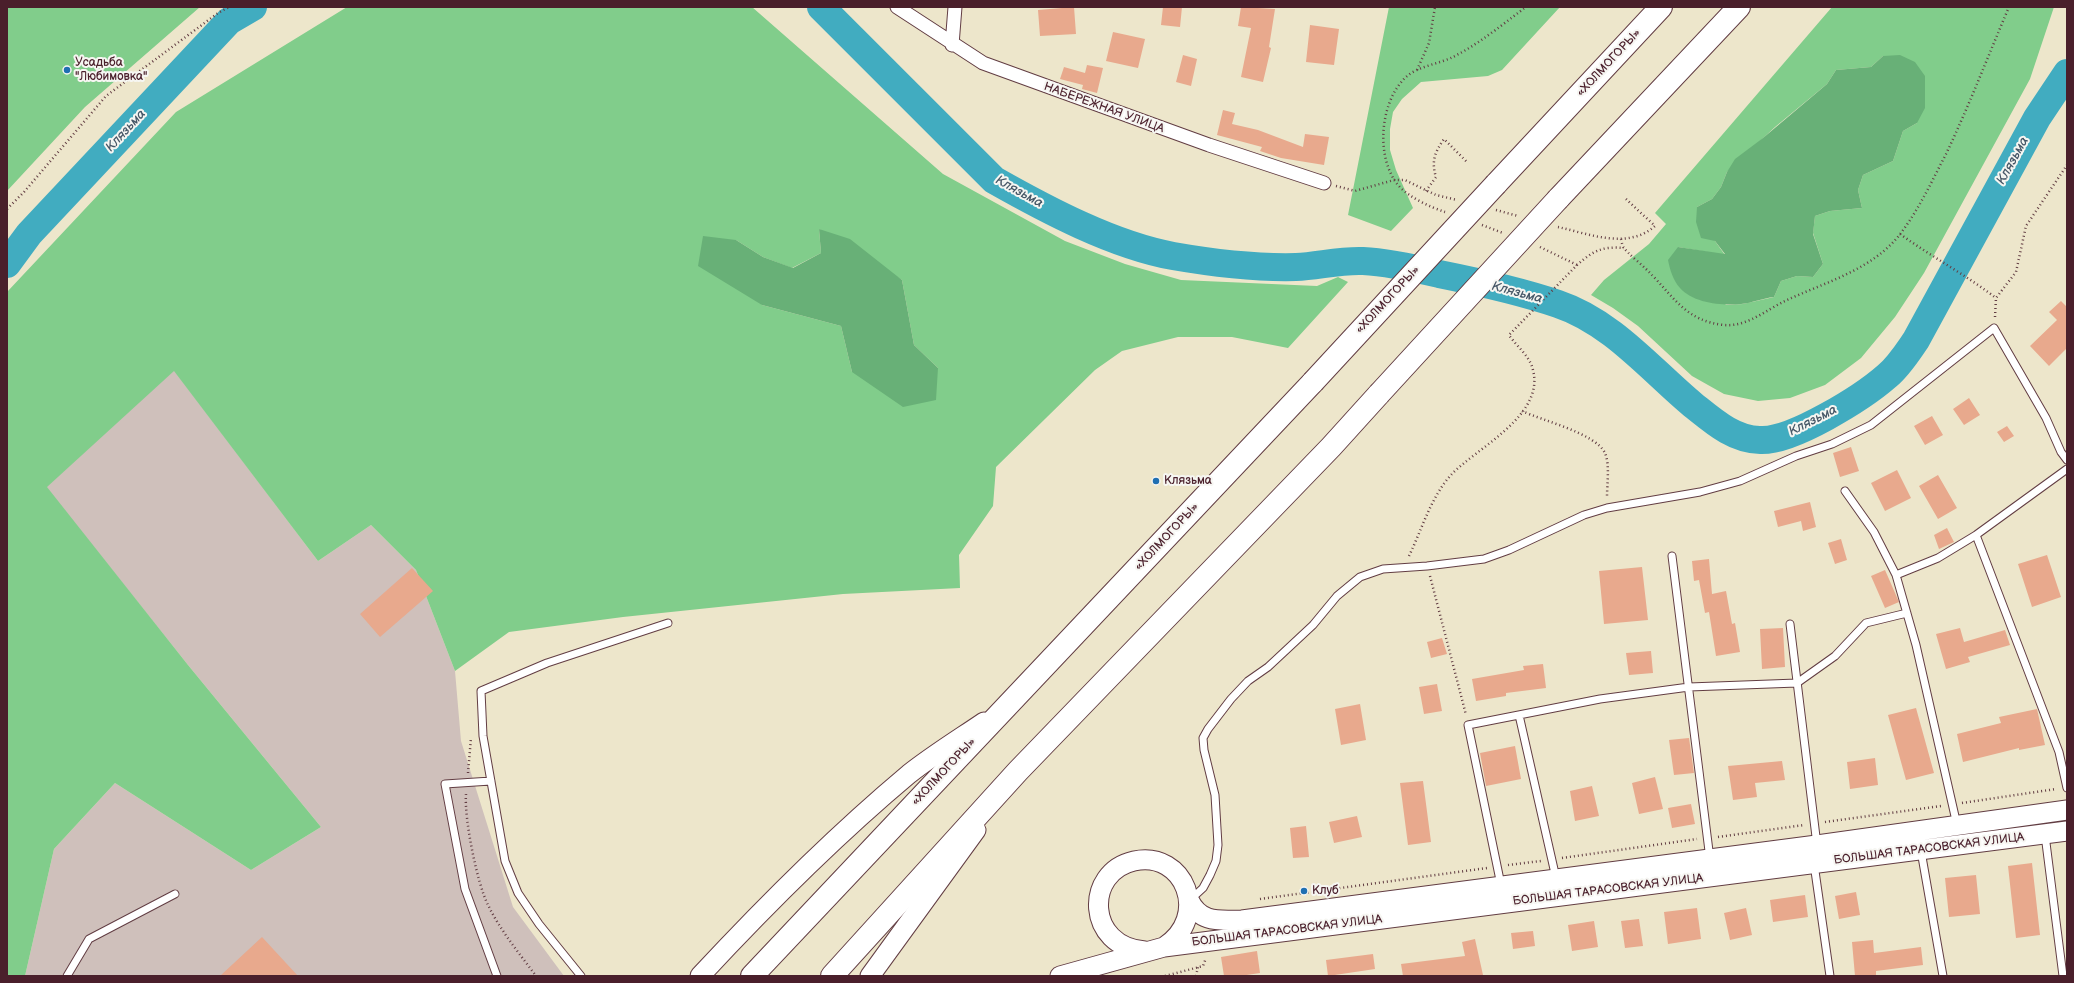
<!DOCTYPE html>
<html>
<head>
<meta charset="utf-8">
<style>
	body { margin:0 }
	#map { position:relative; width:2074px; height:983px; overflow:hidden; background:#ede6cb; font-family:"Balsamiq Sans",sans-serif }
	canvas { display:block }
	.frame { position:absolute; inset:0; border:8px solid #4a1f2b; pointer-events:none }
</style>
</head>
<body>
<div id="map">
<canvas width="2074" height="983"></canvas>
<div class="frame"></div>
</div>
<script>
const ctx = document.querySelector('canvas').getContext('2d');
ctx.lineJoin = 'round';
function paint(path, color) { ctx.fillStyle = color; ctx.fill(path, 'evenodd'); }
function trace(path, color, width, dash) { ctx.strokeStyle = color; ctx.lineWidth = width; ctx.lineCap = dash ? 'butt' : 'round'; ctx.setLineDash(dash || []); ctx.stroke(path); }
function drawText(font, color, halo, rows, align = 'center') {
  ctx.font = font + ' "Balsamiq Sans",sans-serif'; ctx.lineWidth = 4; ctx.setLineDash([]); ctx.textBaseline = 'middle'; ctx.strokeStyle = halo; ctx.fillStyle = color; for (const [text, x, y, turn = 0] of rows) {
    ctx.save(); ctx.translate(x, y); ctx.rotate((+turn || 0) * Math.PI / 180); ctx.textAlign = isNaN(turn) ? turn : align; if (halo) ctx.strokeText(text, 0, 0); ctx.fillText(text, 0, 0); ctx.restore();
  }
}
paint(new Path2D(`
	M 174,370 L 318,561 L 371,525 L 416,570 L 455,671 L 461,741 L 513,907 L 564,976 L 25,976 L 54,849 L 115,783 L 251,870 L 321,827 L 188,665 L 46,487 Z`), '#cfc0bb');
paint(new Path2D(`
	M 7,7 L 200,7 L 85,107 L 7,191 Z
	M 347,7 L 752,7 L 943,174 L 1065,241 L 1125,264 L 1181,280 L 1317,286 L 1338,277 L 1348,282 L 1288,348 L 1232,337 L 1178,337 L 1122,351 L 1095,370 L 996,467 L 993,506 L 959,555 L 960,588 L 843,594 L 623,617 L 509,632 L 455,671 L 416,570 L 371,525 L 318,561 L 174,371 L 47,487 L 188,665 L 321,827 L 251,870 L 115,783 L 54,849 L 25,976 L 7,976 L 7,292 L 176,112 ZM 819,229 L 902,280 L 914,345 L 938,368 L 852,372 L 841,326 L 762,305 L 736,240 L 763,257 L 792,268 L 821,253 Z
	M 1389,7 L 1560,7 L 1502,70 L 1488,76 L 1421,82 L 1402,99 L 1393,112 L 1390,129 L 1390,150 L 1396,170 L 1413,208 L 1391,231 L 1348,215 Z
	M 1832,7 L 2054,7 L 2030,79 L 1924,273 L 1895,317 L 1861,358 L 1825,385 L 1790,398 L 1758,401 L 1724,394 L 1692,376 L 1638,326 L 1613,308 L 1591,295 L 1604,280 L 1649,244 L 1666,224 L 1655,213 ZM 1883,56 L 1917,123 L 1903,131 L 1893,161 L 1863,175 L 1858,190 L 1862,208 L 1830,211 L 1815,216 L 1813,233 L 1823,264 L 1813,277 L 1797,276 L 1781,281 L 1774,297 L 1743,304 L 1726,305 L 1678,247 L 1725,255 L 1715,241 L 1697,207 L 1712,199 L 1721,187 L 1727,172 L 1775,127 L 1827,84 L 1836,70 L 1871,67 Z`), '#81cd8b');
paint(new Path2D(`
	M 1900,55 L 1915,62 L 1925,76 L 1925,108 L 1917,123 L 1903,131 L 1893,161 L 1863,175 L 1858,190 L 1862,208 L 1830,211 L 1815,216 L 1813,234 L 1823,264 L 1813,277 L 1797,276 L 1781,281 L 1774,297 C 1763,298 1752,303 1741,304 C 1722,306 1693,303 1680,288 C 1673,280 1670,270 1668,260 L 1678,247 L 1725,254 L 1715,241 L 1701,238 L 1696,222 L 1697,207 L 1712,199 L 1721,187 L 1727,172 L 1735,159 L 1763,138 L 1827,84 L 1836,70 L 1871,67 L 1883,56 Z
	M 819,229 L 850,239 L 902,280 L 914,345 L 938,368 L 936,400 L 903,407 L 852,372 L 841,326 L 762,305 L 698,266 L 703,236 L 736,240 L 763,257 L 793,268 L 821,253 Z`), '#68b077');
trace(new Path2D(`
	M 821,7 L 994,180 C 1047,210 1113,245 1173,256 C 1213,263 1256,268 1296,267 C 1318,266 1340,260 1363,261 C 1388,262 1414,268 1439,274 C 1479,282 1520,291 1558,304 C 1612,322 1651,370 1693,405 C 1713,421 1734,440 1760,440 C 1792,442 1863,397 1887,376 C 1899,366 1907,353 1916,340 L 2037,118 L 2067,73
	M 7,264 L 29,234 L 229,21 L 253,7`), '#41acc0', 28);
paint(new Path2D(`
	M 1074,7 L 1076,34 L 1040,36 L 1038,10 Z
	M 1163,7 L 1182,7 L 1180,27 L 1161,25 Z
	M 1241,7 L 1275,9 L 1269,47 L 1271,48 L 1263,82 L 1241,77 L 1251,28 L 1238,26 Z
	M 1310,25 L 1339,29 L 1334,65 L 1306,62 Z
	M 1113,32 L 1145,39 L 1138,68 L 1106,61 Z
	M 1183,55 L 1197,59 L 1191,86 L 1176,82 Z
	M 1087,65 L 1103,68 L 1097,93 L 1082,89 L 1083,85 L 1060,79 L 1064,67 L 1085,73 Z
	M 1223,110 L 1235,113 L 1232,124 L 1258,130 L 1303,147 L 1305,134 L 1329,137 L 1324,165 L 1281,158 L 1260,151 L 1262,147 L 1217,135 Z
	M 2061,301 L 2067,307 L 2067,348 L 2049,366 L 2030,346 L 2057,320 L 2049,312 Z
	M 1969,398 L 1980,415 L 1964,425 L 1953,409 Z
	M 1932,416 L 1943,435 L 1925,445 L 1914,426 Z
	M 2007,426 L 2014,436 L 2004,442 L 1997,432 Z
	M 1851,447 L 1859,471 L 1840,477 L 1833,453 Z
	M 1897,470 L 1911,498 L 1885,511 L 1871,483 Z
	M 1938,475 L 1957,508 L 1938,519 L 1919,486 Z
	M 1810,502 L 1816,527 L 1803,531 L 1801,521 L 1778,527 L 1774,511 Z
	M 1947,528 L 1954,542 L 1939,549 L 1934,535 Z
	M 1841,539 L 1847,560 L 1835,564 L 1828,543 Z
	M 2047,555 L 2061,597 L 2032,607 L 2018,564 Z
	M 1709,559 L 1712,594 L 1726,591 L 1732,624 L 1735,623 L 1740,652 L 1716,656 L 1709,612 L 1705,613 L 1699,580 L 1694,581 L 1692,561 Z
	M 1642,567 L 1648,620 L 1604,624 L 1599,571 Z
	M 412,568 L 433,591 L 380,637 L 360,614 Z
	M 1885,570 L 1899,602 L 1885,608 L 1871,576 Z
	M 1783,628 L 1785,667 L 1762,669 L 1760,629 Z
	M 1960,628 L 1964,642 L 2005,630 L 2010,645 L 1968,657 L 1970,662 L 1946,669 L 1936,634 Z
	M 1442,638 L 1447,654 L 1431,658 L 1427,642 Z
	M 1651,651 L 1653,673 L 1629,675 L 1626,653 Z
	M 1543,664 L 1546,688 L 1506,693 L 1506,696 L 1476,701 L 1472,679 L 1524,670 L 1523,666 Z
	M 1437,684 L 1442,711 L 1424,714 L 1419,687 Z
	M 1360,704 L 1366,740 L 1341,745 L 1335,709 Z
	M 1916,708 L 1934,773 L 1906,780 L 1888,715 Z
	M 2037,709 L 2045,745 L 2019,750 L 2019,748 L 1963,762 L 1957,734 L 2001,723 L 1999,717 Z
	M 1689,738 L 1694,773 L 1674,775 L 1669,740 Z
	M 1515,746 L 1521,779 L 1486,786 L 1480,753 Z
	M 1875,758 L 1878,785 L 1850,789 L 1847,762 Z
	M 1782,761 L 1785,780 L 1755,783 L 1757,797 L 1733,800 L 1728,766 Z
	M 1655,777 L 1663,809 L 1639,814 L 1632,783 Z
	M 1423,781 L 1431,842 L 1408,845 L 1400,783 Z
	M 1592,786 L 1599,816 L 1575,821 L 1570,791 Z
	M 1691,804 L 1695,824 L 1672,828 L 1668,808 Z
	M 1357,816 L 1362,837 L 1334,843 L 1329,822 Z
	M 1306,826 L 1309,857 L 1293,858 L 1290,828 Z
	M 2032,863 L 2040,935 L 2016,938 L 2008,866 Z
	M 1976,875 L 1980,914 L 1949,917 L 1945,878 Z
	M 1856,892 L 1860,915 L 1839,919 L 1835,896 Z
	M 1805,895 L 1808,917 L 1773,922 L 1770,900 Z
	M 1697,908 L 1701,939 L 1668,944 L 1664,912 Z
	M 1746,908 L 1752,935 L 1730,940 L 1724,913 Z
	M 1639,919 L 1643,946 L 1625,948 L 1621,921 Z
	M 1594,921 L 1598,947 L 1572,951 L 1568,925 Z
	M 1533,931 L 1535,946 L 1513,949 L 1511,933 Z
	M 262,937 L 298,976 L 220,976 Z
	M 1475,939 L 1483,975 L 1403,976 L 1401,964 L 1465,956 L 1462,942 Z
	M 1873,940 L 1874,953 L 1921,947 L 1923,965 L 1876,971 L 1876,976 L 1855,976 L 1852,942 Z
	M 1257,951 L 1260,973 L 1240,976 L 1224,976 L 1221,957 Z
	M 1373,954 L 1375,969 L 1328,976 L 1326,960 Z`), '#e8a98d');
const lane = new Path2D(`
	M 1845,491 L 1874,532 L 1896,575
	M 1976,535 L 2059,752 L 2067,788
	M 1672,556 L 1710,859
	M 1790,624 L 1817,845
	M 1519,715 L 1556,878
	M 491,781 L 445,784 L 465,889 L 497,976
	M 1957,825 L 1916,645 L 1896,575 L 1938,558 L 1976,535 L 2067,469
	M 2045,835 L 2063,976
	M 1921,851 L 1943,976
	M 1814,864 L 1830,976
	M 1501,885 L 1468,725 L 1600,699 L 1689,687 L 1797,683 L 1835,656 L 1866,623 L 1907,613
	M 1190,900 L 1203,888 L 1210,875 L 1216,861 L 1218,845 L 1215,795 L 1204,750 L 1203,738 L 1208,729 L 1231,699 L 1248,681 L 1268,667 L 1313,625 L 1337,596 L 1360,577 L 1383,569 L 1427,566 L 1484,559 L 1509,550 L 1584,515 L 1607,508 L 1700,492 L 1740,481 L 1796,456 L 1832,444 L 1871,425 L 1994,328 L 2046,418 L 2061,452 L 2067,460
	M 67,976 L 89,939 L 175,894
	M 581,976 L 539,924 L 518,893 L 505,861 L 483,736 L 481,691 L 547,663 L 668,623`);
const street = new Path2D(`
	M 897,7 L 983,63 L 1209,145 L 1324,183
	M 952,45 L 955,7`);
const secondary = new Path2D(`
	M 1189,900 C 1201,924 1219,920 1242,920 L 1817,845 L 2067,810
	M 1145,951 C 1086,947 1084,872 1134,861 C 1185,850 1211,917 1164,947
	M 700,976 C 766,905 835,836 909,774 C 933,755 959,739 984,722
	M 870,976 L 976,830
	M 1060,976 L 1164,947 L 2067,831`);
const highway = new Path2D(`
	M 1496,184 L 1661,7
	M 1558,199 L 1739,7
	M 752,976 L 1313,382
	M 832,976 L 1018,771 L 1331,447 L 1379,394`);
trace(lane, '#623d43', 9);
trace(street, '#623d43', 15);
trace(secondary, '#623d43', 21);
trace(highway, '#623d43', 24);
trace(new Path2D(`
	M 1417,70 L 1429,43 L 1435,7
	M 1336,186 L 1355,191 L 1394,180 L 1405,180 L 1436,195 L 1457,200
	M 1426,191 L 1436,177 C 1431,161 1435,152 1444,139 L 1468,163
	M 7,209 L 24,192 L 106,96 L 218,13 L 229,7
	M 1496,210 L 1518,216
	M 1445,212 C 1430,207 1408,197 1398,185 C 1375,157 1380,101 1406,77 C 1418,66 1439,64 1453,57 C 1479,44 1503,24 1526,7
	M 1482,225 L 1503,233
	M 1558,227 C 1589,234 1628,250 1655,226 L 1626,199
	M 1900,234 C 1932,257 1966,275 1996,298
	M 1621,239 C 1622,242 1622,246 1624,248 C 1626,252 1647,269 1652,275 C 1675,299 1687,321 1724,325 C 1747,327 1766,310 1785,301 C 1825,282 1873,270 1901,233 C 1919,209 1932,181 1946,154 C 1969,106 1988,56 2009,7
	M 1540,247 L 1577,265
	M 1995,317 L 1996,298 L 2016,272 L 2026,226 L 2067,165
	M 1522,411 C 1543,421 1595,433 1605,453 C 1610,465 1607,484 1607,497
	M 1409,556 C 1422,529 1431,497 1451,475 C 1476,448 1545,416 1533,370 C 1530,356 1517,347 1509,335 L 1577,265 C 1593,251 1602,246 1624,248
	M 1430,576 L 1466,715
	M 468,773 L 471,738
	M 466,794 C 464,818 477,883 488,905 C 500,930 519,953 536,976
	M 1962,803 L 2056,789
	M 1825,822 L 1941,806
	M 1718,837 L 1804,825
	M 1562,858 L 1697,839
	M 1508,865 L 1541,861
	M 1260,899 L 1487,868
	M 1165,976 L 1203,966 L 1206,958
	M 1196,976 L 1198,967`), '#623d43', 2.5, [1, 3]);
trace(lane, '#fff', 7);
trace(street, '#fff', 13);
trace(secondary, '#fff', 19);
trace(highway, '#fff', 22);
const highwayBridge = new Path2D(`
	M 1313,382 L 1496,184
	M 1379,394 L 1558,199`);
trace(highwayBridge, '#623d43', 24, []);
trace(highwayBridge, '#fff', 22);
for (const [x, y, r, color] of [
	[67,70,4,"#1f6fb2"],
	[1156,481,4,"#1f6fb2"],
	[1304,891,4,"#1f6fb2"]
]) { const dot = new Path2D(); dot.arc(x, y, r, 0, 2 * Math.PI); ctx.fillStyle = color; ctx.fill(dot); trace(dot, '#f6f6f2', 1.5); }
drawText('12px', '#4a1f2b', '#f6f6f2', [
	["Усадьба",75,63],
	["\"Любимовка\"",75,77],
	["Клязьма",1164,481],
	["Клуб",1312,891]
], 'left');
drawText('12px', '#4a1f2b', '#f6f6f2', [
	["«ХОЛМОГОРЫ»",1609,63,-47],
	["НАБЕРЕЖНАЯ УЛИЦА",1104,108,20],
	["«ХОЛМОГОРЫ»",1388,300,-47],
	["«ХОЛМОГОРЫ»",1167,537,-47],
	["«ХОЛМОГОРЫ»",944,772,-47],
	["БОЛЬШАЯ ТАРАСОВСКАЯ УЛИЦА",1929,849,-7],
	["БОЛЬШАЯ ТАРАСОВСКАЯ УЛИЦА",1608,890,-7],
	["БОЛЬШАЯ ТАРАСОВСКАЯ УЛИЦА",1287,931,-7]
]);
drawText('italic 13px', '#465767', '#f6f6f2', [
	["Клязьма",126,131,-47],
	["Клязьма",2013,161,-61],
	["Клязьма",1019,192,29],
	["Клязьма",1517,293,15],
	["Клязьма",1813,421,-27]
]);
</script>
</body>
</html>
